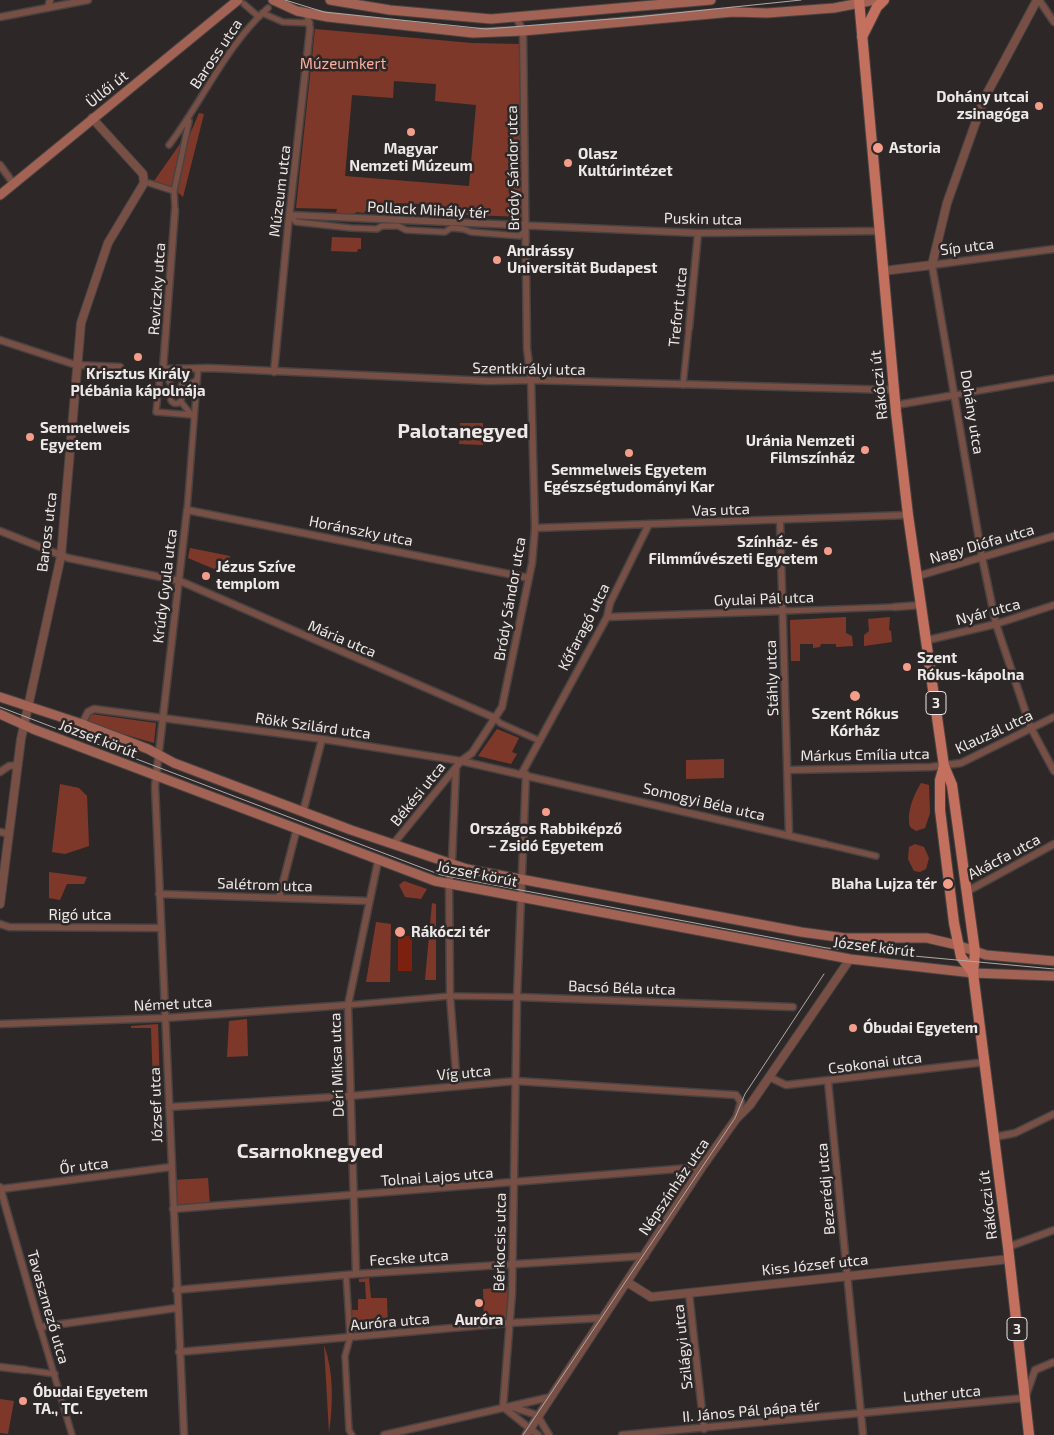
<!DOCTYPE html>
<html>
<head>
<meta charset="utf-8">
<style>
	body { margin:0 }
	canvas { display:block; background:#2d2827 }
</style>
</head>
<body>
<canvas width="1054" height="1435"></canvas>
<script>
const ctx = document.querySelector('canvas').getContext('2d');
ctx.lineJoin = 'round';
function paint(path, color) { ctx.fillStyle = color; ctx.fill(path, 'evenodd'); }
function trace(path, color, width, dash) { ctx.strokeStyle = color; ctx.lineWidth = width; ctx.lineCap = dash ? 'butt' : 'round'; ctx.setLineDash(dash || []); ctx.stroke(path); }
function drawText(font, color, halo, rows, align = 'center') {
  ctx.font = font + ' "Exo 2",sans-serif'; ctx.lineWidth = 5; ctx.setLineDash([]); ctx.textBaseline = 'middle'; ctx.strokeStyle = halo; ctx.fillStyle = color; for (const [text, x, y, turn = 0] of rows) {
    ctx.save(); ctx.translate(x, y); ctx.rotate((+turn || 0) * Math.PI / 180); ctx.textAlign = isNaN(turn) ? turn : align; if (halo) ctx.strokeText(text, 0, 0); ctx.fillText(text, 0, 0); ctx.restore();
  }
}
paint(new Path2D(`
	M 315,29 L 472,43 L 519,44 L 522,217 L 422,213 L 422,204 L 396,203 L 395,212 L 365,211 L 364,213 L 357,212 L 346,217 L 336,213 L 337,209 L 296,208 ZM 394,81 L 436,84 L 435,101 L 476,105 L 469,186 L 345,176 L 352,95 L 393,98 Z
	M 199,113 L 204,114 L 183,197 L 173,188 L 154,181 L 182,141 L 187,141 Z
	M 332,237 L 361,238 L 361,249 L 358,249 L 357,252 L 331,251 Z
	M 460,423 L 483,423 L 483,445 L 459,444 Z
	M 190,548 L 230,556 L 226,574 L 188,558 Z
	M 846,617 L 846,633 L 852,636 L 853,646 L 836,647 L 836,644 L 821,644 L 820,647 L 813,648 L 813,644 L 800,644 L 800,661 L 791,661 L 790,620 Z
	M 890,617 L 889,630 L 891,631 L 892,642 L 864,646 L 864,635 L 869,631 L 868,619 Z
	M 91,714 L 156,723 L 154,743 L 85,723 L 88,716 Z
	M 497,729 L 519,738 L 512,752 L 517,754 L 511,764 L 478,756 Z
	M 724,759 L 724,778 L 686,779 L 686,760 Z
	M 921,783 L 929,785 L 930,813 L 925,828 L 916,831 L 910,827 C 906,812 914,795 921,783 Z
	M 60,784 L 79,788 L 87,796 L 89,846 L 65,854 L 52,852 Z
	M 915,844 L 924,847 L 929,858 L 926,869 L 920,872 L 914,871 L 908,859 L 909,847 Z
	M 49,872 L 87,877 L 84,884 L 67,884 L 60,900 L 49,898 Z
	M 404,881 L 427,889 L 421,899 L 405,897 L 399,885 Z
	M 432,903 L 436,904 L 436,980 L 425,980 Z
	M 376,922 L 391,924 L 390,982 L 366,982 Z
	M 247,1019 L 248,1056 L 227,1057 L 229,1021 Z
	M 158,1024 L 160,1086 L 153,1086 L 151,1028 L 131,1028 L 131,1026 Z
	M 208,1178 L 210,1206 L 173,1209 L 172,1180 Z
	M 369,1278 L 371,1298 L 387,1298 L 388,1329 L 351,1332 L 350,1310 L 358,1310 L 358,1299 L 366,1299 L 365,1282 L 359,1282 L 359,1279 Z
	M 508,1287 L 507,1320 L 484,1321 L 483,1289 Z
	M 324,1345 C 334,1373 333,1403 329,1433 Z
	M 0,1399 L 14,1401 L 8,1434 L 0,1433 Z`), '#7e382a');
paint(new Path2D(`
	M 398,936 L 412,936 L 412,971 L 398,971 Z`), '#7c200f');
const pedestrian = new Path2D(`
	M 244,4 L 259,17
	M 262,13 L 283,22 L 310,23
	M 169,145 C 202,102 227,44 268,8
	M 149,183 L 174,191
	M 175,210 L 174,191 L 189,121
	M 289,215 L 296,222 L 351,228 L 377,229 L 382,226 L 398,226 L 406,230 L 445,232 L 451,228 L 463,229 L 471,232 L 520,236 L 525,229
	M 164,371 L 175,393
	M 165,372 L 160,376 L 156,412 L 192,415
	M 683,385 L 689,328
	M170.5 398a5.5 5.5 0 1 1 11 0a5.5 5.5 0 1 1-11 0Z
	M 178,393 L 182,384 L 192,383 L 197,380
	M 955,395 L 1054,378
	M 181,402 L 194,418
	M 187,510 L 198,370
	M 783,611 L 894,607
	M 495,718 L 500,723 L 538,740
	M 825,844 L 876,856
	M 348,1005 L 450,996 L 517,997
	M 346,1275 L 350,1338 L 345,1356 L 349,1430 L 352,1435
	M 40,1327 L 72,1435
	M 26,1370 L 55,1374`);
const minor = new Path2D(`
	M 1039,0 L 1054,22
	M 48,8 L 50,0
	M 0,17 L 88,0
	M 0,165 L 13,183
	M 175,210 L 163,369 L 209,368 L 489,381 L 531,380 L 894,390
	M 289,215 L 698,233 L 879,231
	M 1054,249 L 932,265 L 982,557 L 996,624 L 1031,728 L 1054,771
	M 689,328 L 698,233
	M 0,340 L 76,365 L 120,367
	M 274,372 L 288,227 L 310,29 L 307,14
	M 896,405 L 955,395
	M 780,521 L 789,835
	M 535,528 L 908,515
	M 0,531 L 68,558 L 180,581 L 495,718
	M 918,576 L 1054,536
	M 894,607 L 922,605
	M 607,617 L 783,611
	M 928,640 L 996,624 L 1054,605
	M 82,724 L 88,712 L 94,709 L 322,739 L 461,761 L 825,844
	M 456,768 L 452,860 L 449,884 L 450,996 L 457,1086
	M 787,770 L 931,767 L 961,763 L 1054,717
	M 0,772 L 9,766 L 18,765
	M 522,773 L 607,617 L 610,603 L 649,524
	M 303,812 L 322,739
	M 0,832 L 9,834
	M 394,843 L 461,761 L 472,753 L 502,707 L 532,563 L 535,528 L 531,380 L 527,349 L 523,31 L 516,17
	M 966,892 L 1054,844
	M 159,894 L 369,901
	M 279,898 L 297,828
	M 0,924 L 9,927 L 161,928
	M 517,997 L 793,1007
	M 0,1024 L 165,1018 L 348,1005
	M 769,1077 L 786,1085 L 986,1062
	M 828,1081 L 863,1435
	M 169,1107 L 350,1096 L 516,1081 L 736,1095 L 741,1102 L 736,1119
	M 995,1137 L 1015,1133 L 1054,1114
	M 0,1187 L 40,1327 L 177,1308
	M 1,1189 L 171,1167
	M 173,1209 L 702,1167
	M 1008,1247 L 1054,1230
	M 356,1274 L 348,1005 L 378,861
	M 176,1290 L 356,1274 L 645,1256
	M 689,1293 L 704,1429
	M 179,1352 L 509,1323 L 603,1318
	M 0,1367 L 26,1370
	M 503,1407 L 512,1293 L 517,997 L 526,774
	M 503,1407 L 538,1435
	M 512,1407 L 537,1415 L 549,1435
	M 184,1435 L 155,786 L 187,510 L 529,578
	M 384,1435 L 551,1397
	M 622,1435 L 1025,1398 L 1035,1370 L 1054,1362`);
const tertiary = new Path2D(`
	M 883,271 L 932,265 L 947,203 L 984,99 L 1037,0
	M 0,904 L 21,739 L 61,556 L 81,323 L 108,243 L 144,183 L 143,174 L 92,118
	M 627,1282 L 651,1297 L 1010,1259
	M 526,1435 L 702,1167 L 736,1119 L 750,1105 L 850,959`);
const secondary = new Path2D(`
	M 273,0 L 297,11 L 328,17 L 473,33 L 523,31 L 733,12 L 767,13 L 834,8 L 875,0
	M 330,0 L 390,10 L 491,19 L 711,0
	M 0,195 L 238,0
	M 0,697 L 82,724 L 148,749 L 174,763 L 351,830 L 467,869 L 801,932 L 845,938 L 927,938 L 957,945 L 986,955 L 1054,961
	M 0,714 L 33,729 L 435,881 L 850,959 L 973,973 L 1054,976`);
const primary = new Path2D(`
	M 859,0 L 896,412 L 908,515 L 944,766 L 952,785 L 975,952 L 973,973 L 1008,1247 L 1029,1435
	M 862,37 L 877,7 L 884,0
	M 944,766 L 940,780 L 940,810 L 954,923 L 961,957 L 973,973`);
trace(pedestrian, '#484342', 8);
trace(minor, '#484342', 9);
trace(tertiary, '#484342', 10);
trace(secondary, '#484342', 11);
trace(primary, '#484342', 12);
trace(pedestrian, '#784f45', 5);
trace(minor, '#784f45', 6);
trace(tertiary, '#784f45', 8);
trace(secondary, '#a26254', 9);
trace(primary, '#c3705e', 10);
trace(new Path2D(`
	M 285,0 L 324,12 L 486,29 L 637,17 L 801,0
	M 0,707 L 441,875 L 827,948 L 1054,969
	M 523,1435 L 735,1118 L 745,1094 L 824,974`), '#aeaaa9', 1);
for (const [x, y, r, color] of [
	[1039,106,5,"#f49d8b"],
	[411,132,5,"#f49d8b"],
	[878,148,6,"#f49d8b"],
	[568,163,5,"#f49d8b"],
	[497,260,5,"#f49d8b"],
	[138,357,5,"#f49d8b"],
	[30,437,5,"#f49d8b"],
	[865,450,5,"#f49d8b"],
	[629,453,5,"#f49d8b"],
	[828,551,5,"#f49d8b"],
	[206,576,5,"#f49d8b"],
	[907,667,5,"#f49d8b"],
	[855,696,6,"#f49d8b"],
	[546,812,5,"#f49d8b"],
	[948,884,6,"#f49d8b"],
	[400,932,6,"#f49d8b"],
	[853,1028,5,"#f49d8b"],
	[479,1303,5,"#f49d8b"],
	[23,1401,5,"#f49d8b"]
]) { const dot = new Path2D(); dot.arc(x, y, r, 0, 2 * Math.PI); ctx.fillStyle = color; ctx.fill(dot); trace(dot, '#2d2827', 2); }
for (const [x, y, w] of [
	[936,703,20],
	[1017,1329,20]
]) { const box = new Path2D(); box.roundRect(x - w / 2, y - 11.5, w, 23, 4); ctx.fillStyle = '#2d2827'; ctx.fill(box); trace(box, '#ece9e8', 1); }
drawText('bold 14px', '#ece9e8', null, [
	["3",936,703],
	["3",1017,1329]
]);
drawText('15px', '#ece9e8', '#2d2827', [
	["Baross utca",216,54,-56],
	["Üllői út",107,89,-39],
	["Bródy Sándor utca",513,168,-91],
	["Múzeum utca",280,191,-83],
	["Pollack Mihály tér",428,210,3],
	["Puskin utca",703,219,1],
	["Síp utca",967,247,-7],
	["Reviczky utca",157,289,-86],
	["Trefort utca",678,307,-84],
	["Szentkirályi utca",529,369,1],
	["Rákóczi út",879,385,-96],
	["Dohány utca",972,412,81],
	["Vas utca",721,510,-2],
	["Horánszky utca",361,531,11],
	["Baross utca",47,532,-83],
	["Nagy Diófa utca",982,544,-16],
	["Krúdy Gyula utca",165,586,-83],
	["Bródy Sándor utca",510,599,-80],
	["Gyulai Pál utca",764,599,-2],
	["Nyár utca",988,612,-15],
	["Kőfaragó utca",584,627,-63],
	["Mária utca",342,639,23],
	["Stáhly utca",772,678,-92],
	["Rökk Szilárd utca",313,726,8],
	["Klauzál utca",994,732,-25],
	["József körút",98,739,21],
	["Márkus Emília utca",865,755,-1],
	["Békési utca",418,794,-51],
	["Somogyi Béla utca",704,802,13],
	["Akácfa utca",1004,857,-28],
	["József körút",477,874,11],
	["Salétrom utca",265,885,2],
	["Rigó utca",80,915],
	["József körút",874,947,7],
	["Bacsó Béla utca",622,988,2],
	["Német utca",173,1004,-3],
	["Csokonai utca",875,1063,-7],
	["Déri Miksa utca",337,1065,-92],
	["Víg utca",464,1073,-5],
	["József utca",156,1105,-92],
	["Őr utca",84,1166,-7],
	["Tolnai Lajos utca",437,1177,-4],
	["Népszínház utca",674,1187,-56],
	["Bezerédj utca",826,1189,-95],
	["Rákóczi út",988,1205,-97],
	["Bérkocsis utca",500,1242,-89],
	["Fecske utca",409,1258,-4],
	["Kiss József utca",815,1265,-6],
	["Tavaszmező utca",48,1307,74],
	["Auróra utca",390,1322,-5],
	["Szilágyi utca",683,1347,-96],
	["Luther utca",942,1394,-5],
	["II. János Pál pápa tér",751,1411,-5]
]);
drawText('15px', '#fdaf9e', '#2d2827', [
	["Múzeumkert",343,64]
]);
drawText('bold 15px', '#ece9e8', '#2d2827', [
	["Dohány utcai",1029,97,"right"],
	["zsinagóga",1029,114,"right"],
	["Astoria",889,148],
	["Magyar",411,149,"center"],
	["Nemzeti Múzeum",411,166,"center"],
	["Olasz",578,154],
	["Kultúrintézet",578,171],
	["Andrássy",507,251],
	["Universität Budapest",507,268],
	["Krisztus Király",138,374,"center"],
	["Plébánia kápolnája",138,391,"center"],
	["Semmelweis",40,428],
	["Egyetem",40,445],
	["Uránia Nemzeti",855,441,"right"],
	["Filmszínház",855,458,"right"],
	["Semmelweis Egyetem",629,470,"center"],
	["Egészségtudományi Kar",629,487,"center"],
	["Színház- és",818,542,"right"],
	["Filmművészeti Egyetem",818,559,"right"],
	["Jézus Szíve",216,567],
	["templom",216,584],
	["Szent",917,658],
	["Rókus-kápolna",917,675],
	["Szent Rókus",855,714,"center"],
	["Kórház",855,731,"center"],
	["Országos Rabbiképző",546,829,"center"],
	["– Zsidó Egyetem",546,846,"center"],
	["Blaha Lujza tér",937,884,"right"],
	["Rákóczi tér",411,932],
	["Óbudai Egyetem",863,1028],
	["Auróra",479,1320,"center"],
	["Óbudai Egyetem",33,1392],
	["TA., TC.",33,1409]
], 'left');
drawText('bold 20px', '#ece9e8', '#2d2827', [
	["Palotanegyed",463,431],
	["Csarnoknegyed",310,1151]
]);
</script>
</body>
</html>
